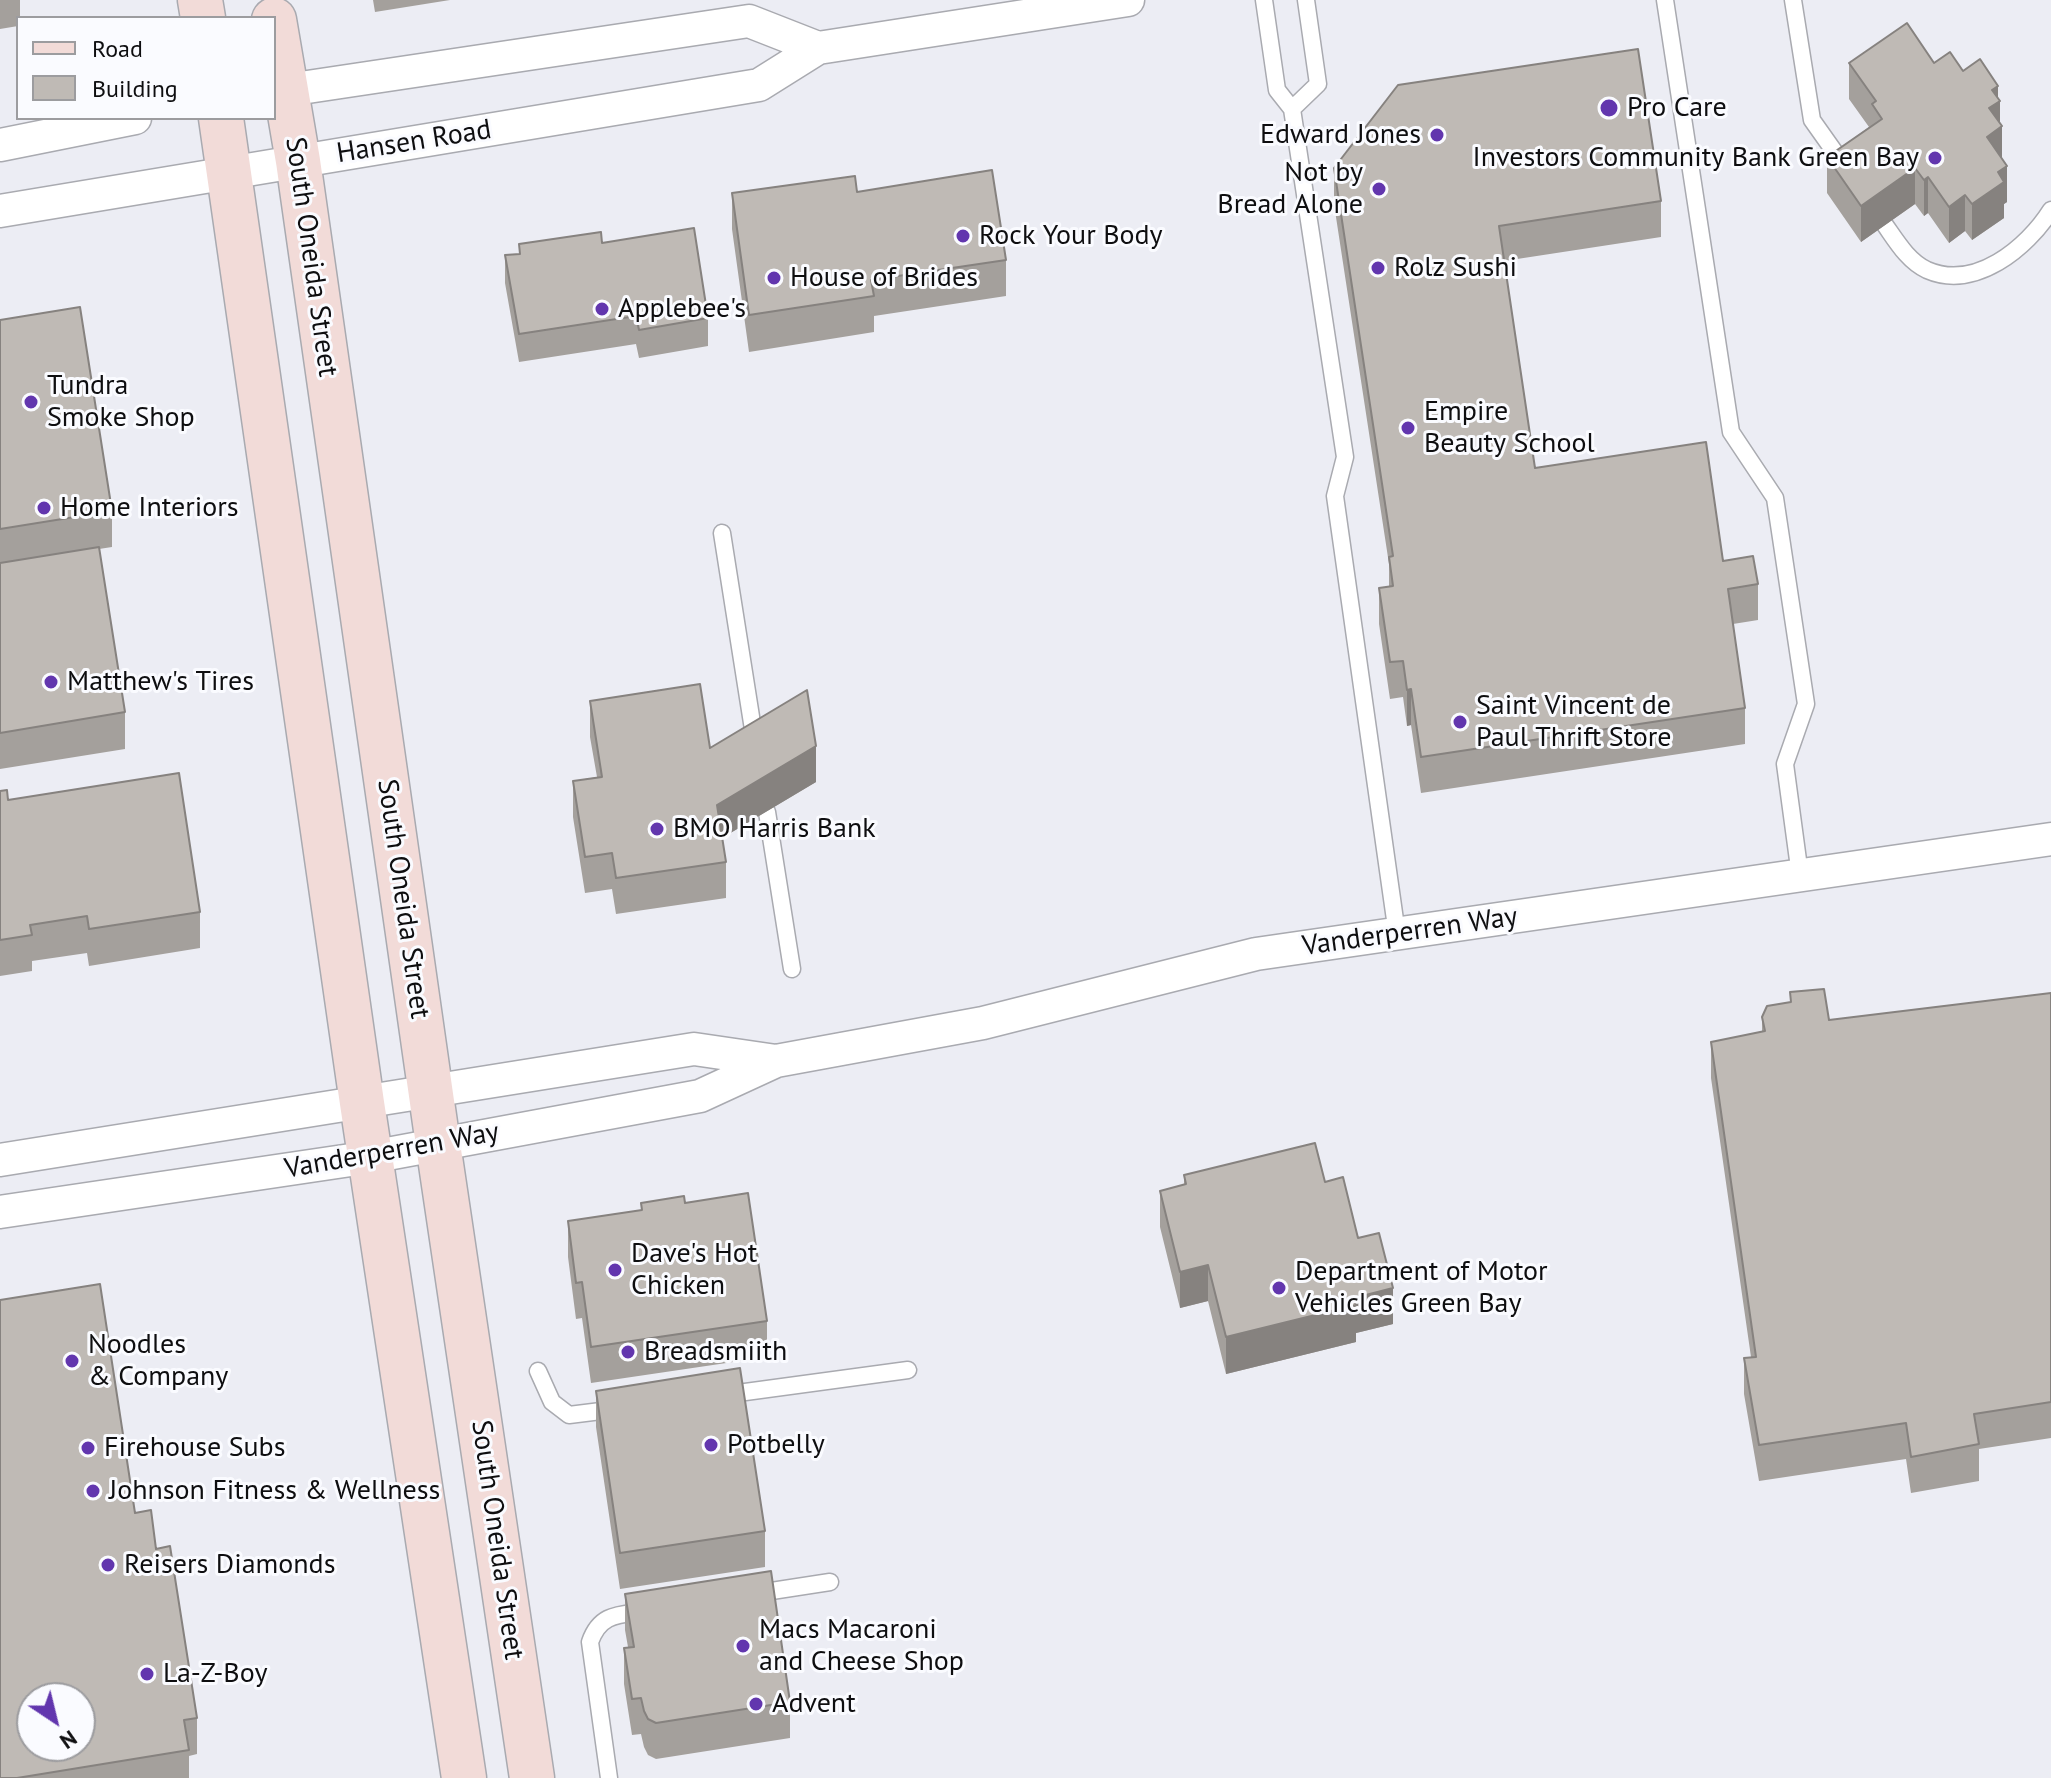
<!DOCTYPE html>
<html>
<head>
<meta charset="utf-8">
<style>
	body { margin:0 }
	#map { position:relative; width:2051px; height:1778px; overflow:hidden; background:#ecedf4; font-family:"PT Sans",sans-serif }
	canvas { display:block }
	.legend { position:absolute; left:16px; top:16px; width:260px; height:104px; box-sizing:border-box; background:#fafbff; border:2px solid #9c9c9f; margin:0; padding:10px 14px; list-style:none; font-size:24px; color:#0e0e10 }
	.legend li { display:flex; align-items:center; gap:16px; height:40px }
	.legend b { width:40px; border:2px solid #9c9c9f }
	.north { position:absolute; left:16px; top:1682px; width:80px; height:80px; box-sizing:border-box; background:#fafbff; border:2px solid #9c9c9f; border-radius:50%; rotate:145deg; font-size:22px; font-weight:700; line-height:32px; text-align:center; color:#0e0e10 }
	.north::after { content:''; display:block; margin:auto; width:28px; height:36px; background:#6236ae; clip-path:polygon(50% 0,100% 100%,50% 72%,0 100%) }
</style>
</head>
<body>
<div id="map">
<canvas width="2051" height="1778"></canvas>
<ul class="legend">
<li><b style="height:10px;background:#f2dbd8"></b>Road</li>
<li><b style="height:22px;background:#bfbab5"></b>Building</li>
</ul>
<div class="north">N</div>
</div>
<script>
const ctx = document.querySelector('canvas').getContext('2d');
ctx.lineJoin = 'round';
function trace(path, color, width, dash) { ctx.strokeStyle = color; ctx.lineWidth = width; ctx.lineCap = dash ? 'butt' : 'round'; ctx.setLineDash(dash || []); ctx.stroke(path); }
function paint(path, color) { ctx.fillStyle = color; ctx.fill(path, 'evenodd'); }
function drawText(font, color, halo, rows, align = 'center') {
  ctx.font = font + ' "PT Sans",sans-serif'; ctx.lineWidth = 6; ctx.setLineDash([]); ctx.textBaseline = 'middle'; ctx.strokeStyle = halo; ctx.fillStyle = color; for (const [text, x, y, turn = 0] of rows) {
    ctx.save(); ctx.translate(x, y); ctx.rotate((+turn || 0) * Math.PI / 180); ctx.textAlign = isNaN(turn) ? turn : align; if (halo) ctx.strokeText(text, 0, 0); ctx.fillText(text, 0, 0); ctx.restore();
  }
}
const lane = new Path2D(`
	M 1264,0 L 1277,90 L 1292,109 L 1345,457 L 1335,496 L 1397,934
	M 1665,0 L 1731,432 L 1775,498 L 1806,704 L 1785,764 L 1800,875
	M 1793,0 L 1812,120 L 1846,168
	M 1292,109 L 1318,84 L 1306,0
	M 1885,225 C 1897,242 1908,261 1927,270 C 1975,291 2027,248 2051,210
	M 722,533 L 755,742
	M 767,812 L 792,969
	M 538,1371 L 552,1402 L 569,1415 L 617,1409
	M 723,1395 L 908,1370
	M 752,1594 L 830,1582
	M 609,1778 L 590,1642 C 600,1613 619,1615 646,1611`);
const street = new Path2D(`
	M 274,92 L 749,21 L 818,48
	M 0,145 L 135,118
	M 0,211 L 759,85 L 818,48 L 1128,0
	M 0,1160 L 694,1049 L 776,1061
	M 0,1212 L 371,1157 L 700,1096 L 776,1061 L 983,1023 L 1256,954 L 2051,839`);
const secondary = new Path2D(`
	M 200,0 L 203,18
	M 274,20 L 298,161 L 438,1144 L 532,1778
	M 221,118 L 362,1103 L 464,1778`);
trace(lane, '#a9aab0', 19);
trace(street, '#a9aab0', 35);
trace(secondary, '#a9aab0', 47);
trace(lane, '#fff', 16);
trace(street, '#fff', 32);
trace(secondary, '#f2dbd8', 44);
paint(new Path2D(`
	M 0,0 L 20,0 L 20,18 L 18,18 L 18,26 L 0,29 Z
	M 373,0 L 450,0 L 375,12 Z
	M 1849,63 L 1934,63 L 1963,71 L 1998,98 L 2002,158 L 2007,202 L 2004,204 L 2004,218 L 1972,240 L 1965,231 L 1949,243 L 1928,213 L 1924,216 L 1915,204 L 1861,242 L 1827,193 L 1827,157 L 1869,127 L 1849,99 Z
	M 1334,168 L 1661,201 L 1661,237 L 1504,261 L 1535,468 L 1723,561 L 1758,584 L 1758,620 L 1733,624 L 1745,708 L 1745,744 L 1421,793 L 1411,725 L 1407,726 L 1403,697 L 1390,699 L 1379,624 L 1379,588 L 1389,587 L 1389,564 L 1334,204 Z
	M 857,192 L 1006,260 L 1006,296 L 874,316 L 874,332 L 749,352 L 732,229 L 732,193 Z
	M 602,243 L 708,318 L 708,346 L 639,358 L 636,344 L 519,362 L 505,283 L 505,255 L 519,254 L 519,244 Z
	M 0,320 L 112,511 L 112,547 L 99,549 L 125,712 L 125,749 L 0,769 Z
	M 590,701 L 710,748 L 816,782 L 722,838 L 726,862 L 726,898 L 616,914 L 612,889 L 585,893 L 573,817 L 573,781 L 597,777 L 590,737 Z
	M 0,791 L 8,800 L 200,912 L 200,948 L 89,966 L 87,953 L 32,961 L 32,971 L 0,976 Z
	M 1790,992 L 1829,1020 L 2051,993 L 2051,1438 L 1979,1449 L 1979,1481 L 1911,1493 L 1906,1459 L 1759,1481 L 1744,1394 L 1744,1358 L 1751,1357 L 1711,1078 L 1711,1042 L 1762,1032 L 1762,1017 L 1790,1002 Z
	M 1184,1175 L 1325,1182 L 1358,1238 L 1393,1324 L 1356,1333 L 1356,1342 L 1226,1374 L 1208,1301 L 1180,1308 L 1160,1227 L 1160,1191 L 1184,1185 Z
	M 641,1203 L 685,1203 L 767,1321 L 767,1357 L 591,1383 L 582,1318 L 576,1319 L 568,1257 L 568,1221 L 641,1210 Z
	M 596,1391 L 765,1531 L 765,1567 L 620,1589 L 596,1427 Z
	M 135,1513 L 156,1549 L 197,1718 L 197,1754 L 189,1756 L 189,1778 L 0,1778 Z
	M 625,1594 L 790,1702 L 790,1738 L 656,1759 L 648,1755 L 644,1747 L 641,1734 L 632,1735 L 624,1684 L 624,1648 L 628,1647 L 625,1630 Z`), '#a4a09c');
paint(new Path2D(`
	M 1998,86 L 1998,102 L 2000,101 L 2000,127 L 2002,126 L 2002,162 L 1987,137 L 1992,90 Z
	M 2007,166 L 2007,202 L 2004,204 L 2004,218 L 1972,240 L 1972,204 L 1998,172 Z
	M 1915,168 L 1915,204 L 1861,242 L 1861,206 Z
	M 1928,177 L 1928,213 L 1924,216 L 1924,180 Z
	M 1965,195 L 1965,231 L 1949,243 L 1949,207 Z
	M 1411,689 L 1411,725 L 1407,726 L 1407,690 Z
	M 816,746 L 816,782 L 717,841 L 717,805 Z
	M 1208,1265 L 1208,1301 L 1180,1308 L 1180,1272 Z
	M 1393,1288 L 1393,1324 L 1356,1333 L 1356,1342 L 1226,1374 L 1226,1337 L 1354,1298 Z`), '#86827f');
const building = new Path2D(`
	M 1907,23 L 1934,63 L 1950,52 L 1963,71 L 1980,59 L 1998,86 L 1992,90 L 2000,101 L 1989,108 L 2002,126 L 1987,137 L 2007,166 L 1998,172 L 2004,182 L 1972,204 L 1965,195 L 1949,207 L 1928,177 L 1924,180 L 1915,168 L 1861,206 L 1827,157 L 1882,119 L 1872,104 L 1876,101 L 1849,63 Z
	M 1638,49 L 1661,201 L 1499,226 L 1535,468 L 1706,442 L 1723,561 L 1753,556 L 1758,584 L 1728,589 L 1745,708 L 1421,757 L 1411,689 L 1407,690 L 1403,661 L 1390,662 L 1379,588 L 1393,586 L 1389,557 L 1393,556 L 1334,168 L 1398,85 Z
	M 992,170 L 1006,260 L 871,280 L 874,296 L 749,315 L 732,193 L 855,176 L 857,192 Z
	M 694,228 L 708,318 L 639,330 L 636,316 L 519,334 L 505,255 L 520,254 L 519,244 L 601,232 L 602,243 Z
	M 80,307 L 112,511 L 0,529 L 0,320 Z
	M 99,547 L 125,712 L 0,733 L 0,563 Z
	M 700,684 L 710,748 L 807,690 L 816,746 L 717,805 L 726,862 L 616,878 L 612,853 L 585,857 L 573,781 L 602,777 L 590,701 Z
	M 179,773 L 200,912 L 89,929 L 87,916 L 30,925 L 32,935 L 0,940 L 0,791 L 7,790 L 8,800 Z
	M 1824,989 L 1829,1020 L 2051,993 L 2051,1402 L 1974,1414 L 1979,1444 L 1911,1457 L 1906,1423 L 1759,1445 L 1744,1358 L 1756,1357 L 1711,1042 L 1765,1031 L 1762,1017 L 1767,1006 L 1791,1002 L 1790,992 Z
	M 1315,1143 L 1325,1182 L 1343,1177 L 1358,1238 L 1379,1233 L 1393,1288 L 1354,1298 L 1356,1305 L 1226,1337 L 1208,1265 L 1180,1272 L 1160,1191 L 1186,1184 L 1184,1175 Z
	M 748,1193 L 767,1321 L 591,1347 L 582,1282 L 576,1283 L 568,1221 L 642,1210 L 641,1203 L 684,1196 L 685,1203 Z
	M 100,1284 L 135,1513 L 151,1510 L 156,1549 L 170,1546 L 197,1718 L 184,1720 L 189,1750 L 17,1778 L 0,1778 L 0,1300 ZM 32,1698 L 80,1698 L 80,1746 L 32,1746 Z
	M 740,1368 L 765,1531 L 620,1553 L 596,1391 Z
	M 771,1571 L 790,1702 L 656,1723 L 648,1719 L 644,1711 L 641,1698 L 632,1699 L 624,1648 L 634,1647 L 625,1594 Z`);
paint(building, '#bfbab5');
trace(building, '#86827f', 2);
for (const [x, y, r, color] of [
	[1609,108,10,"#6236ae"],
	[1437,135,8,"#6236ae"],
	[1935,158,8,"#6236ae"],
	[1379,189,8,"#6236ae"],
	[963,236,8,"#6236ae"],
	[1378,268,8,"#6236ae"],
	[774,278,8,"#6236ae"],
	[602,309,8,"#6236ae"],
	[31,402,8,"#6236ae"],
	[1408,428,8,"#6236ae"],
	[44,508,8,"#6236ae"],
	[51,682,8,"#6236ae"],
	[1460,722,8,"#6236ae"],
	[657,829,8,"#6236ae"],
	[615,1270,8,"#6236ae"],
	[1279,1288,8,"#6236ae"],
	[628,1352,8,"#6236ae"],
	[72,1361,8,"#6236ae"],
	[711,1445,8,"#6236ae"],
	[88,1448,8,"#6236ae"],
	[93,1491,8,"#6236ae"],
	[108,1565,8,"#6236ae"],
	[743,1646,8,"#6236ae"],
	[147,1674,8,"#6236ae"],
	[756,1704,8,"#6236ae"]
]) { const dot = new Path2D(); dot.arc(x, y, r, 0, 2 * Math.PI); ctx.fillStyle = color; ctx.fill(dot); trace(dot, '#fafbff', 3); }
drawText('28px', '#0e0e10', '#fafbff', [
	["Pro Care",1627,108],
	["Edward Jones",1421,135,"right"],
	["Investors Community Bank Green Bay",1919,158,"right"],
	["Not by",1363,173,"right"],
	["Bread Alone",1363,205,"right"],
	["Rock Your Body",979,236],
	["Rolz Sushi",1394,268],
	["House of Brides",790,278],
	["Applebee's",618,309],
	["Tundra",47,386],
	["Smoke Shop",47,418],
	["Empire",1424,412],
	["Beauty School",1424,444],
	["Home Interiors",60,508],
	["Matthew's Tires",67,682],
	["Saint Vincent de",1476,706],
	["Paul Thrift Store",1476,738],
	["BMO Harris Bank",673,829],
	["Dave's Hot",631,1254],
	["Chicken",631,1286],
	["Department of Motor",1295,1272],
	["Vehicles Green Bay",1295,1304],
	["Noodles",88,1345],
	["& Company",88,1377],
	["Breadsmiith",644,1352],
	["Potbelly",727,1445],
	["Firehouse Subs",104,1448],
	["Johnson Fitness & Wellness",109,1491],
	["Reisers Diamonds",124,1565],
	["Macs Macaroni",759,1630],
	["and Cheese Shop",759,1662],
	["La-Z-Boy",163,1674],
	["Advent",772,1704]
], 'left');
drawText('28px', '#0e0e10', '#fafbff', [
	["Hansen Road",414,142,-9],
	["South Oneida Street",311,257,82],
	["South Oneida Street",403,899,82],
	["Vanderperren Way",1410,932,-8],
	["Vanderperren Way",392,1151,-10],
	["South Oneida Street",497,1540,82]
]);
</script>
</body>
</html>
